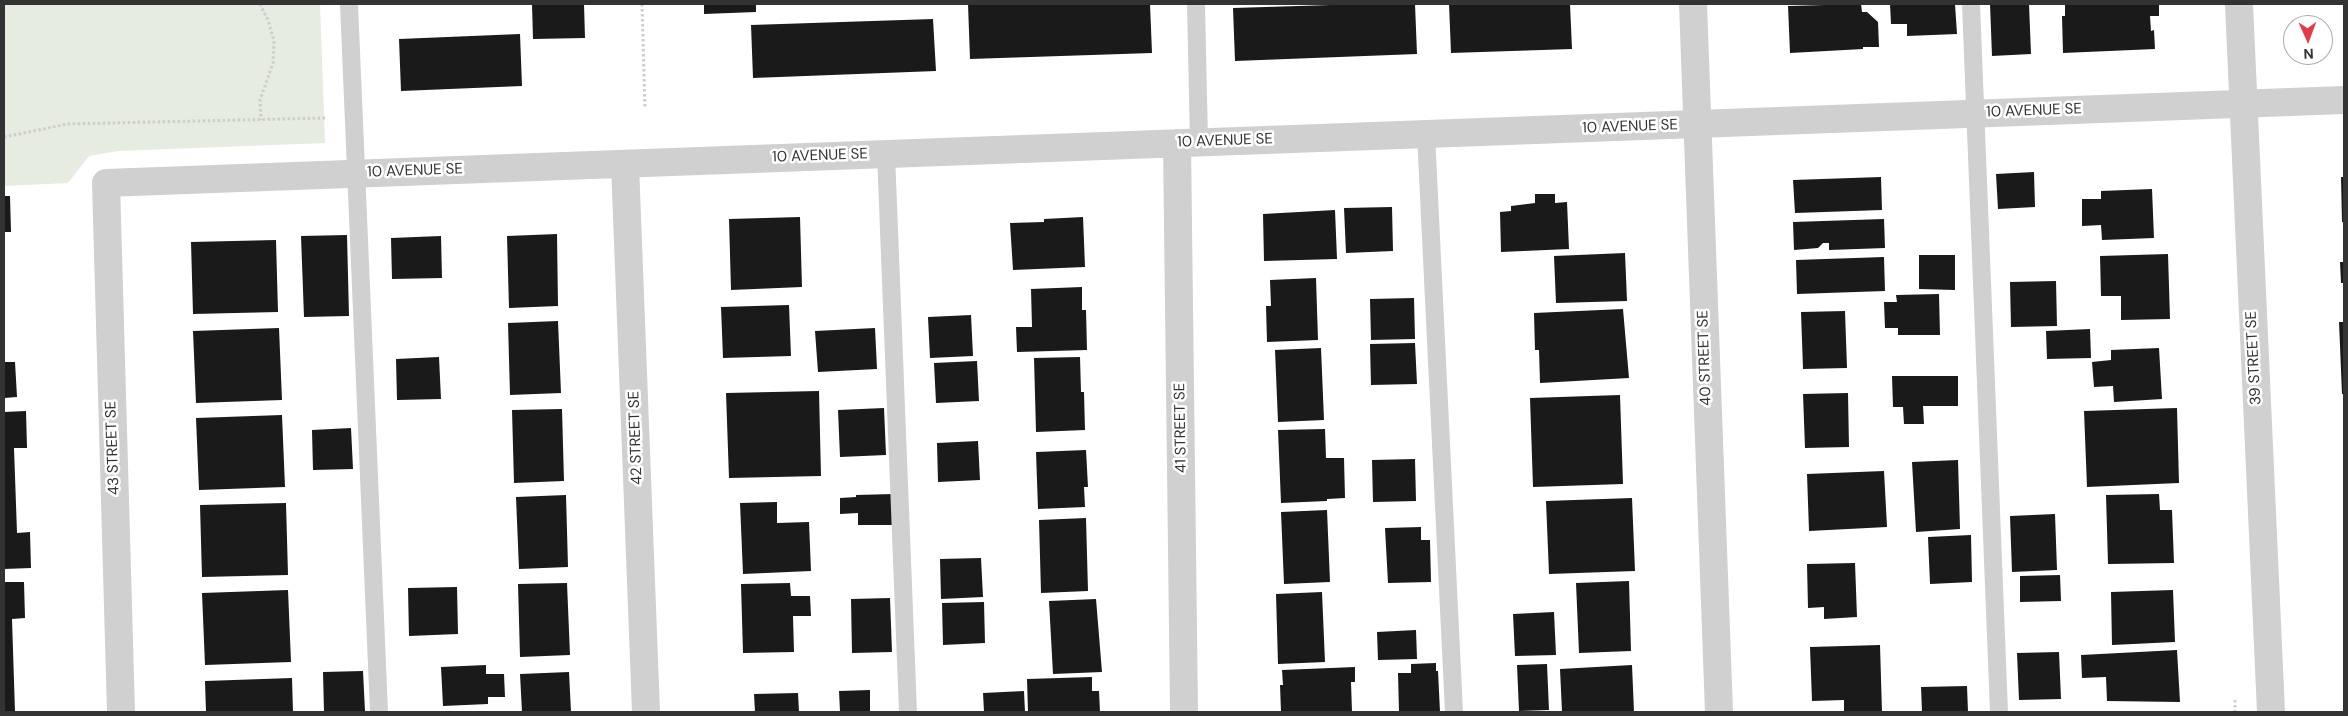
<!DOCTYPE html>
<html>
<head>
<meta charset="utf-8">
<style>
	body { margin:0 }
	#map { position:relative; width:2348px; height:716px; overflow:hidden; background:#fff; font-family:"DM Sans",sans-serif }
	canvas { display:block }
	.frame { position:absolute; inset:0; border:5px solid #333; pointer-events:none }
	.north { position:absolute; left:2283px; top:15px; width:50px; height:50px; box-sizing:border-box; background:#fff; border:1px solid #adadad; border-radius:50%; rotate:178deg; font-size:14px; font-weight:700; line-height:20px; text-align:center; color:#333 }
	.north::after { content:''; display:block; margin:auto; width:18px; height:22px; background:#e63946; clip-path:polygon(50% 0,100% 100%,50% 72%,0 100%) }
</style>
</head>
<body>
<div id="map">
<canvas width="2348" height="716"></canvas>
<div class="frame"></div>
<div class="north">N</div>
</div>
<script>
const ctx = document.querySelector('canvas').getContext('2d');
ctx.lineJoin = 'round';
function paint(path, color) { ctx.fillStyle = color; ctx.fill(path, 'evenodd'); }
function trace(path, color, width, dash) { ctx.strokeStyle = color; ctx.lineWidth = width; ctx.lineCap = dash ? 'butt' : 'round'; ctx.setLineDash(dash || []); ctx.stroke(path); }
function drawText(font, color, halo, rows, align = 'center') {
  ctx.font = font + ' "DM Sans",sans-serif'; ctx.lineWidth = 5; ctx.setLineDash([]); ctx.textBaseline = 'middle'; ctx.strokeStyle = halo; ctx.fillStyle = color; for (const [text, x, y, turn = 0] of rows) {
    ctx.save(); ctx.translate(x, y); ctx.rotate((+turn || 0) * Math.PI / 180); ctx.textAlign = isNaN(turn) ? turn : align; if (halo) ctx.strokeText(text, 0, 0); ctx.fillText(text, 0, 0); ctx.restore();
  }
}
paint(new Path2D(`
	M 4,4 L 320,4 L 325,143 L 118,151 L 89,156 L 68,183 L 4,186 Z`), '#e6ecdf');
paint(new Path2D(`
	M 532,4 L 584,4 L 585,38 L 533,39 Z
	M 704,4 L 756,4 L 756,12 L 704,14 Z
	M 968,4 L 1150,4 L 1152,53 L 970,59 Z
	M 1363,4 L 1415,4 L 1417,54 L 1235,61 L 1233,8 Z
	M 1449,4 L 1570,4 L 1572,49 L 1451,53 Z
	M 1861,4 L 1862,12 L 1867,12 L 1878,22 L 1879,47 L 1863,47 L 1863,49 L 1790,53 L 1788,6 Z
	M 1890,4 L 1955,4 L 1957,34 L 1907,36 L 1907,24 L 1891,24 Z
	M 1990,4 L 2029,4 L 2031,54 L 1992,56 Z
	M 2065,4 L 2159,4 L 2159,16 L 2150,16 L 2151,31 L 2154,30 L 2155,49 L 2063,53 L 2062,16 L 2065,16 Z
	M 933,19 L 936,71 L 753,78 L 751,25 Z
	M 520,34 L 522,86 L 401,91 L 399,39 Z
	M 2034,172 L 2035,207 L 1998,209 L 1996,174 Z
	M 1881,177 L 1882,210 L 1795,213 L 1793,180 Z
	M 2341,177 L 2344,177 L 2344,222 L 2342,222 Z
	M 2152,189 L 2154,238 L 2102,240 L 2101,225 L 2082,226 L 2082,199 L 2101,199 L 2101,191 Z
	M 1535,194 L 1555,194 L 1555,203 L 1567,202 L 1569,249 L 1501,252 L 1500,212 L 1511,211 L 1511,206 L 1535,203 Z
	M 4,196 L 10,196 L 11,232 L 4,232 Z
	M 1392,207 L 1393,251 L 1346,253 L 1344,208 Z
	M 1335,210 L 1337,259 L 1264,261 L 1263,214 Z
	M 800,217 L 802,287 L 731,290 L 729,219 Z
	M 1083,217 L 1085,267 L 1013,270 L 1010,223 L 1044,222 L 1044,219 Z
	M 1884,219 L 1885,248 L 1829,250 L 1829,243 L 1823,243 L 1818,248 L 1794,250 L 1793,222 Z
	M 557,234 L 558,306 L 509,308 L 507,236 Z
	M 347,235 L 349,316 L 304,317 L 301,236 Z
	M 441,236 L 442,278 L 392,279 L 391,238 Z
	M 276,240 L 278,312 L 193,314 L 191,242 Z
	M 1625,253 L 1627,301 L 1556,303 L 1554,256 Z
	M 2168,254 L 2170,319 L 2121,320 L 2121,296 L 2101,296 L 2100,256 Z
	M 1919,255 L 1955,255 L 1955,290 L 1919,289 Z
	M 1884,257 L 1885,291 L 1797,294 L 1796,260 Z
	M 2340,262 L 2344,262 L 2344,283 L 2341,283 Z
	M 1316,278 L 1318,340 L 1267,342 L 1266,306 L 1271,306 L 1270,280 Z
	M 2056,281 L 2057,326 L 2011,327 L 2010,282 Z
	M 1082,287 L 1082,310 L 1086,310 L 1087,350 L 1017,352 L 1016,327 L 1032,327 L 1031,289 Z
	M 1939,294 L 1940,335 L 1898,335 L 1898,328 L 1885,328 L 1884,302 L 1897,302 L 1896,295 Z
	M 1414,298 L 1415,339 L 1371,340 L 1370,299 Z
	M 789,305 L 791,356 L 723,358 L 721,307 Z
	M 1623,309 L 1629,378 L 1540,383 L 1539,350 L 1535,350 L 1534,313 Z
	M 1845,311 L 1847,368 L 1803,369 L 1801,312 Z
	M 971,315 L 973,356 L 930,358 L 928,317 Z
	M 558,321 L 561,393 L 510,395 L 508,323 Z
	M 2339,322 L 2344,322 L 2344,394 L 2342,394 Z
	M 279,328 L 282,400 L 196,403 L 193,331 Z
	M 875,328 L 877,369 L 818,372 L 815,331 Z
	M 2090,329 L 2091,358 L 2047,359 L 2046,331 Z
	M 1415,343 L 1417,384 L 1371,385 L 1370,344 Z
	M 1321,348 L 1324,420 L 1278,422 L 1275,350 Z
	M 2159,348 L 2162,399 L 2114,402 L 2113,386 L 2094,387 L 2092,362 L 2111,360 L 2111,350 Z
	M 439,357 L 441,399 L 397,400 L 396,359 Z
	M 1080,357 L 1081,392 L 1084,392 L 1085,430 L 1036,432 L 1034,358 Z
	M 977,361 L 979,401 L 936,403 L 934,363 Z
	M 4,362 L 15,362 L 17,397 L 4,398 Z
	M 1892,376 L 1958,376 L 1958,406 L 1923,406 L 1924,424 L 1904,424 L 1903,407 L 1893,407 Z
	M 819,391 L 821,476 L 729,478 L 726,393 Z
	M 1848,393 L 1849,447 L 1805,448 L 1803,394 Z
	M 1620,395 L 1623,484 L 1533,487 L 1530,398 Z
	M 884,408 L 886,455 L 840,457 L 838,410 Z
	M 2177,408 L 2179,483 L 2087,487 L 2084,411 Z
	M 562,409 L 564,481 L 514,483 L 512,410 Z
	M 26,411 L 27,448 L 14,448 L 17,533 L 30,532 L 31,568 L 4,569 L 4,412 Z
	M 282,415 L 285,487 L 199,490 L 196,418 Z
	M 351,428 L 353,469 L 313,470 L 312,430 Z
	M 1325,429 L 1326,458 L 1344,458 L 1345,498 L 1327,499 L 1327,501 L 1281,503 L 1278,430 Z
	M 978,441 L 980,480 L 938,482 L 937,443 Z
	M 1086,450 L 1088,487 L 1084,487 L 1085,507 L 1038,509 L 1036,452 Z
	M 1415,459 L 1416,501 L 1373,502 L 1372,460 Z
	M 1958,460 L 1960,529 L 1916,532 L 1912,462 Z
	M 1884,471 L 1887,527 L 1809,531 L 1807,474 Z
	M 894,494 L 895,525 L 858,525 L 858,513 L 840,514 L 840,498 L 856,497 L 856,495 Z
	M 2159,494 L 2160,510 L 2172,510 L 2174,563 L 2108,564 L 2106,495 Z
	M 566,495 L 568,567 L 519,569 L 516,497 Z
	M 1632,498 L 1635,571 L 1549,574 L 1546,501 Z
	M 777,502 L 777,523 L 809,522 L 811,571 L 743,574 L 740,503 Z
	M 286,503 L 288,575 L 202,577 L 200,505 Z
	M 1327,510 L 1330,582 L 1284,584 L 1281,512 Z
	M 2055,514 L 2057,570 L 2012,572 L 2010,516 Z
	M 1086,518 L 1088,591 L 1041,593 L 1039,520 Z
	M 1421,527 L 1421,540 L 1430,540 L 1431,582 L 1388,583 L 1385,528 Z
	M 1971,535 L 1972,582 L 1930,584 L 1928,537 Z
	M 981,558 L 983,597 L 941,599 L 940,559 Z
	M 1855,563 L 1857,617 L 1824,619 L 1824,607 L 1808,608 L 1807,564 Z
	M 2060,575 L 2061,601 L 2020,602 L 2020,576 Z
	M 1629,581 L 1631,651 L 1579,653 L 1576,583 Z
	M 4,582 L 24,582 L 25,618 L 12,619 L 15,712 L 4,712 Z
	M 567,583 L 570,655 L 520,657 L 518,584 Z
	M 790,583 L 791,596 L 810,596 L 811,616 L 793,616 L 794,652 L 743,653 L 741,584 Z
	M 457,587 L 458,634 L 409,636 L 408,588 Z
	M 288,590 L 291,662 L 205,665 L 202,593 Z
	M 2173,590 L 2175,642 L 2112,645 L 2111,592 Z
	M 1322,592 L 1325,662 L 1278,664 L 1276,594 Z
	M 890,598 L 892,652 L 852,653 L 851,599 Z
	M 1096,599 L 1102,672 L 1053,674 L 1049,601 Z
	M 984,602 L 985,643 L 943,645 L 942,603 Z
	M 1554,612 L 1556,655 L 1515,656 L 1513,614 Z
	M 1416,630 L 1417,659 L 1378,660 L 1377,632 Z
	M 1880,645 L 1882,712 L 1844,712 L 1844,700 L 1812,701 L 1810,647 Z
	M 2177,650 L 2180,702 L 2107,701 L 2106,677 L 2082,678 L 2081,655 Z
	M 2059,652 L 2061,699 L 2019,700 L 2017,653 Z
	M 1436,663 L 1436,671 L 1438,671 L 1440,712 L 1399,712 L 1398,673 L 1411,673 L 1411,664 Z
	M 1547,664 L 1549,710 L 1519,711 L 1517,665 Z
	M 486,665 L 486,674 L 504,674 L 505,697 L 488,697 L 488,704 L 443,706 L 441,667 Z
	M 1632,665 L 1634,712 L 1562,712 L 1560,669 Z
	M 1355,667 L 1355,682 L 1351,682 L 1352,712 L 1281,712 L 1280,685 L 1283,685 L 1282,670 Z
	M 363,671 L 365,711 L 324,712 L 323,672 Z
	M 569,672 L 571,712 L 522,712 L 520,674 Z
	M 1092,677 L 1092,691 L 1099,691 L 1100,712 L 1028,712 L 1027,679 Z
	M 292,678 L 293,712 L 206,712 L 205,681 Z
	M 1967,686 L 1968,712 L 1922,712 L 1921,687 Z
	M 870,690 L 870,712 L 840,712 L 839,691 Z
	M 1024,691 L 1025,712 L 984,712 L 983,693 Z
	M 798,693 L 799,712 L 755,712 L 754,694 Z`), '#1a1a1a');
trace(new Path2D(`
	M 260,4 L 268,20 L 274,41 L 273,63 L 260,100 L 261,120
	M 642,4 L 645,109
	M 4,137 L 67,124 L 326,118
	M 2235,700 L 2235,712`), '#cdcdcd', 3, [2.5, 2.5]);
trace(new Path2D(`
	M 349,4 L 379,712
	M 1196,4 L 1199,142
	M 1971,4 L 1999,712
	M 1426,134 L 1454,712
	M 886,154 L 908,712`), '#d0d0d0', 18);
trace(new Path2D(`
	M 1693,4 L 1719,712
	M 2239,4 L 2271,712
	M 1177,143 L 1184,712
	M 625,164 L 646,712
	M 121,712 L 106,183 L 2344,100`), '#d0d0d0', 28);
drawText('15px', '#333', '#fff', [
	["10 AVENUE SE",2034,111,-2],
	["10 AVENUE SE",1630,127,-2],
	["10 AVENUE SE",1225,141,-2],
	["10 AVENUE SE",820,156,-2],
	["10 AVENUE SE",415,171,-2],
	["40 STREET SE",1705,358,-92],
	["39 STREET SE",2254,358,-93],
	["41 STREET SE",1181,428,-91],
	["42 STREET SE",636,438,-92],
	["43 STREET SE",113,448,-92]
]);
</script>
</body>
</html>
